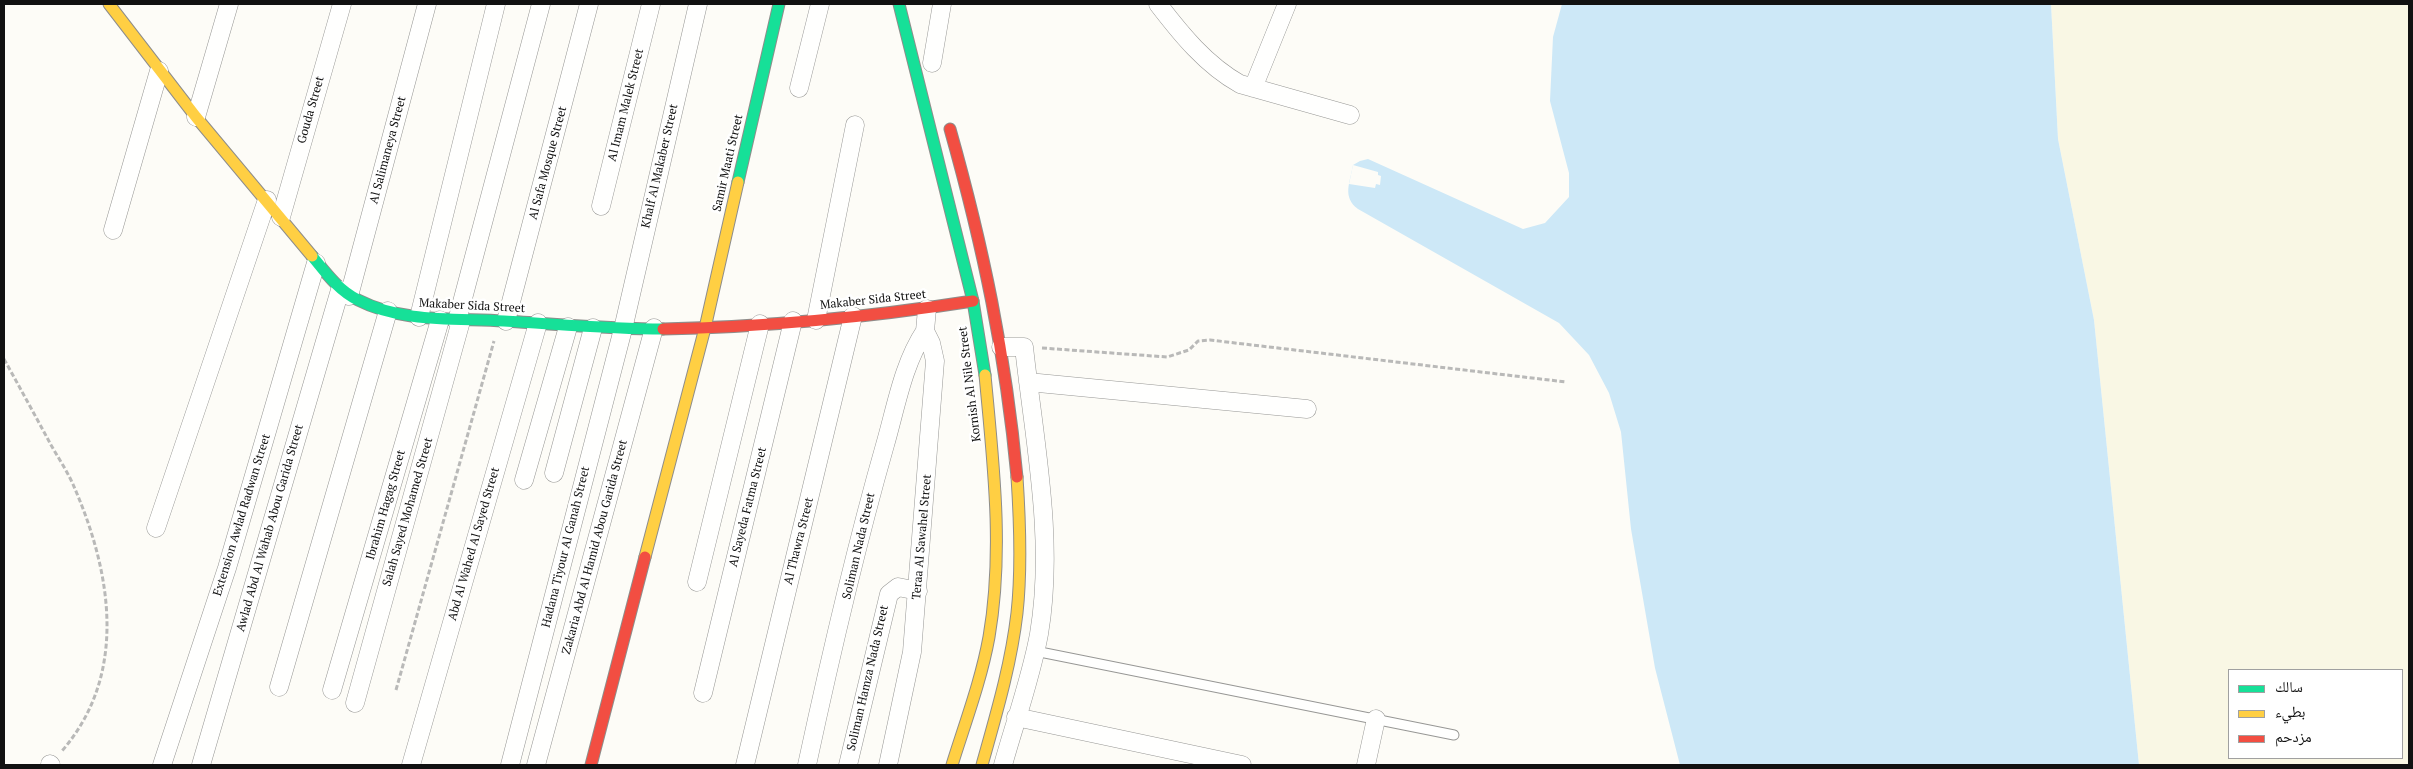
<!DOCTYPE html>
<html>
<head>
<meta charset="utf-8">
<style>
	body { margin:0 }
	#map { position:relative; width:2413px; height:769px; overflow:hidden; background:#fdfcf7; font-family:"PT Serif","Noto Naskh Arabic",serif }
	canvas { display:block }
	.frame { position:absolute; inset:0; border:5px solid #111; pointer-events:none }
	.legend { position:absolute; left:2228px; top:669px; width:175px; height:90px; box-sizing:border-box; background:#fff; border:1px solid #a0a0a0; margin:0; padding:6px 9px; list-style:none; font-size:15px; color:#111 }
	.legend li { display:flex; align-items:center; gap:10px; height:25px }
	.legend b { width:25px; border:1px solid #a0a0a0 }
</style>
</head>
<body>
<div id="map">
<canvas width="2413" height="769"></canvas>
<div class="frame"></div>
<ul class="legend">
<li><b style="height:6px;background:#16e098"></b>سالك</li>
<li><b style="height:6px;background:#ffcf43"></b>بطيء</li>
<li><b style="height:6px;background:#f24e42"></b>مزدحم</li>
</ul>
</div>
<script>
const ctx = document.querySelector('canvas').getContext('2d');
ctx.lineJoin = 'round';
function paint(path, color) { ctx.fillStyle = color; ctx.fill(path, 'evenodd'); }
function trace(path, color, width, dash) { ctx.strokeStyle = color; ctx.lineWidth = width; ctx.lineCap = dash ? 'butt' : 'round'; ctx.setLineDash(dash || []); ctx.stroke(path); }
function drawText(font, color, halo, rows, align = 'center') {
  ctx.font = font + ' "PT Serif",serif'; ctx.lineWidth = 5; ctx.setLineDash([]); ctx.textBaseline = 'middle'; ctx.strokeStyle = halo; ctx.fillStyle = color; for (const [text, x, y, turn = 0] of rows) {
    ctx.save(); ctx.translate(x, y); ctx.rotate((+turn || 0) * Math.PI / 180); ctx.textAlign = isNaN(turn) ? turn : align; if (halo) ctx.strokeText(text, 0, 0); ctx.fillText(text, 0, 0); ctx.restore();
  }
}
paint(new Path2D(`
	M 2051,4 L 2409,4 L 2409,765 L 2139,765 L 2094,320 L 2058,139 ZM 2229,670 L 2402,670 L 2402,758 L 2229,758 Z`), '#f9f7e4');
paint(new Path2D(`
	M 1562,4 L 2051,4 L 2058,139 L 2094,320 L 2139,765 L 1680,765 L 1655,668 L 1631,529 L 1621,432 L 1609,393 L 1589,355 L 1559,323 L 1358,209 C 1342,197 1350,183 1353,165 L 1360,161 L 1368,159 L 1523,229 L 1545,223 L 1569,197 L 1569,173 L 1550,101 L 1553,37 Z`), '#cde8f7');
paint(new Path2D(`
	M 1353,165 L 1378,172 L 1378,175 L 1381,176 L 1380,185 L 1376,184 L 1375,188 L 1349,184 Z`), '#fdfcf7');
const lane = new Path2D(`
	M 1035,651 L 1454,735`);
const street = new Path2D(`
	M 1158,4 C 1181,34 1206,65 1240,84 L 1350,115
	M 932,63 L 942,4
	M 799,88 L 820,4
	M 1253,88 L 1287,4
	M 196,117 L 229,4
	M 601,206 L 651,4
	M 281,217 L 342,4
	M 113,230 L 159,71
	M 349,296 L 427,4
	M 419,317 L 496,4
	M 816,320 L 855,125
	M 457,321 L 541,4
	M 506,321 L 589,4
	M 1001,347 L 1024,347 C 1034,440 1055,539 1039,634 C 1031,678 1015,722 1003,765
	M 1028,382 L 1307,409
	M 554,473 L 593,328
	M 524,480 L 568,327
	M 156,528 L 267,200
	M 697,582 L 760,324
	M 279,687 L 388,311
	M 332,690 L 440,320
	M 703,693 L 793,321
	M 355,703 L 461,321
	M 1016,717 L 1242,765
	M 50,764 L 51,765
	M 162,765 L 227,568 L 316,263
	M 201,765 L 340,290
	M 411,765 L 538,323
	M 510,765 L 623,329 L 698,4
	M 536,765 L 654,328
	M 745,765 L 853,316
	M 807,765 C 830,658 855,550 885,445 C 896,407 903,364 925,331
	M 848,765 L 889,594 L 898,587 L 918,591
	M 888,765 L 912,652 L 935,361 L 931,343 L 925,331 L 927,309
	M 1366,765 L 1376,719`);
const fast = new Path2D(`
	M 899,4 L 973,301 L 985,375
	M 738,182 L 779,4
	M 312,256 C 326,273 338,290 358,300 C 403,323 455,318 504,321 C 557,324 610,329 663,329`);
const slow = new Path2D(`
	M 109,4 L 196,117 L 312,256
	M 645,557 L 705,328 L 738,182
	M 952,765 C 965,723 981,681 989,637 C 1004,550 993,461 985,375
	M 982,765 C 996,715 1011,665 1017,613 C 1022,568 1020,522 1017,477`);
const jam = new Path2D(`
	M 950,129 C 983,246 1006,356 1017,477
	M 663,329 C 767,327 870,317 973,301
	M 591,765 L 645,557`);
trace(lane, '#979795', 11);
trace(street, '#979795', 19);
trace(fast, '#8e8d8b', 13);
trace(slow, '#8e8d8b', 13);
trace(jam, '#8e8d8b', 13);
trace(new Path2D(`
	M 1042,348 L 1167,357 L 1189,350 L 1198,341 L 1210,340 L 1566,382
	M 4,359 C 20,388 36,417 51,445 C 59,459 69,474 75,489 C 112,575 128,676 61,752
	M 396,690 L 494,341`), '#b9b9b8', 3, [5, 2.5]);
trace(lane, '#fffffe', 9);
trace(street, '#fffffe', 18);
trace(fast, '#16e098', 11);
trace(slow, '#ffcf43', 11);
trace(jam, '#f24e42', 11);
drawText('12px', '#111', '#fff', [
	["Al Imam Malek Street",626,105,-76],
	["Gouda Street",311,110,-74],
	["Al Salimaneya Street",388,150,-75],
	["Al Safa Mosque Street",548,163,-75],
	["Samir Maati Street",728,163,-77],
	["Khalf Al Makaber Street",660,166,-77],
	["Makaber Sida Street",873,300,-6],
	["Makaber Sida Street",472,306,3],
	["Kornish Al Nile Street",970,384,-97],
	["Ibrahim Hagag Street",386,505,-74],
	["Al Sayeda Fatma Street",748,507,-76],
	["Salah Sayed Mohamed Street",408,512,-74],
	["Extension Awlad Radwan Street",242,515,-73],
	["Awlad Abd Al Wahab Abou Garida Street",270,528,-74],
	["Teraa Al Sawahel Street",922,537,-85],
	["Al Thawra Street",799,541,-76],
	["Abd Al Wahed Al Sayed Street",474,544,-74],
	["Soliman Nada Street",859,546,-77],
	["Hadana Tiyour Al Ganah Street",566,547,-76],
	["Zakaria Abd Al Hamid Abou Garida Street",595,547,-75],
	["Soliman Hamza Nada Street",868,678,-77]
]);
</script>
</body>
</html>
